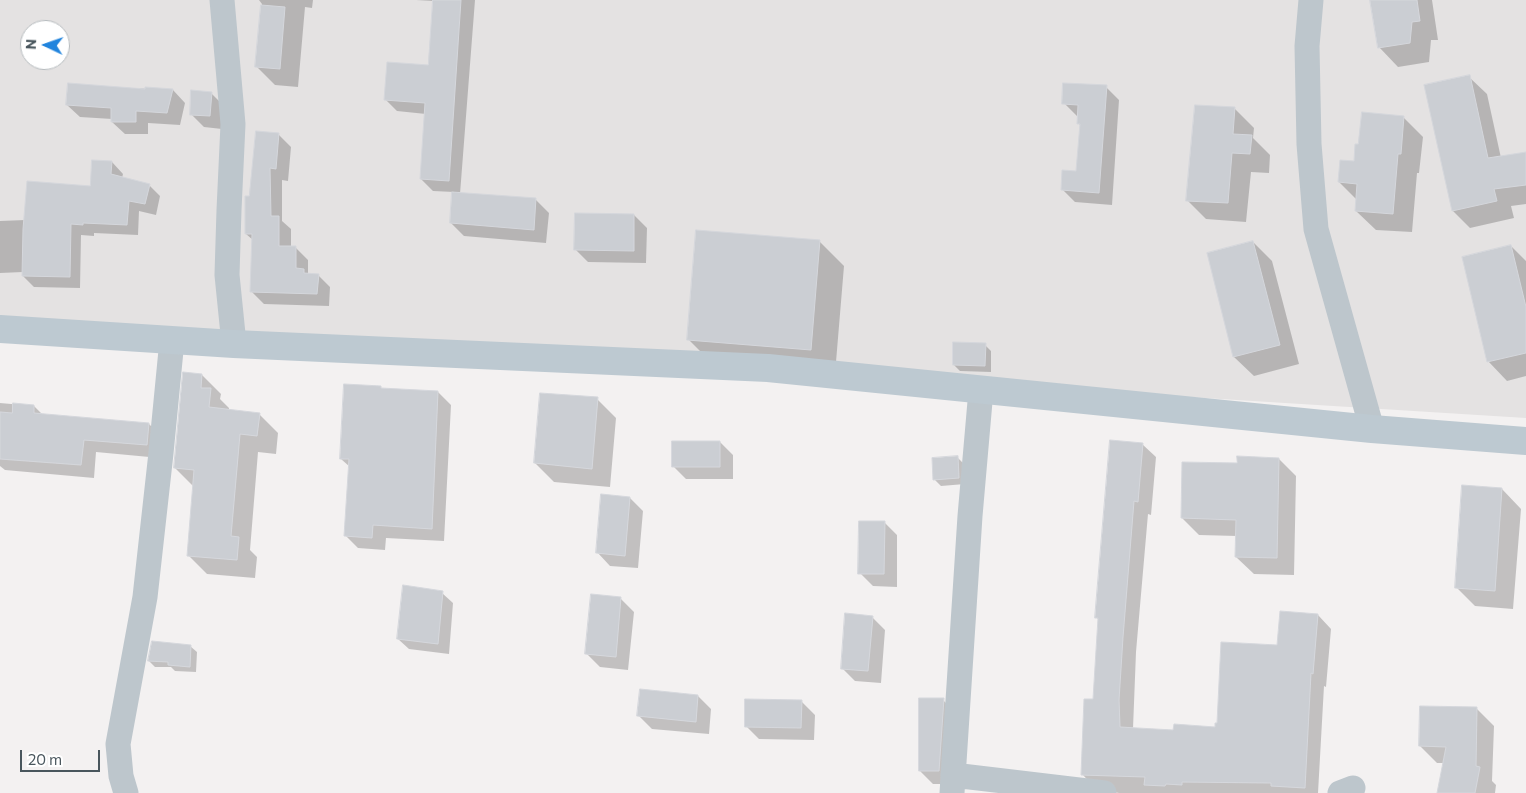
<!DOCTYPE html>
<html>
<head>
<meta charset="utf-8">
<style>
	body { margin:0 }
	#map { position:relative; width:1526px; height:793px; overflow:hidden; background:#f3f1f1; font-family:Commissioner,sans-serif }
	canvas { display:block }
	.north { position:absolute; left:20px; top:20px; width:50px; height:50px; box-sizing:border-box; background:#fff; border:1px solid #b6bbbe; border-radius:50%; rotate:273deg; font-size:14px; font-weight:700; line-height:20px; text-align:center; color:#49565d }
	.north::after { content:''; display:block; margin:auto; width:18px; height:22px; background:#2184dd; clip-path:polygon(50% 0,100% 100%,50% 72%,0 100%) }
	.scale { position:absolute; left:20px; top:750px; width:80px; height:22px; box-sizing:border-box; border:2px solid #49565d; border-top:0; padding-left:6px; font-size:15px; line-height:18px; white-space:nowrap; color:#49565d; -webkit-text-stroke:4px #fff; paint-order:stroke }
</style>
</head>
<body>
<div id="map">
<canvas width="1526" height="793"></canvas>
<div class="north">N</div>
<div class="scale">20 m</div>
</div>
<script>
const ctx = document.querySelector('canvas').getContext('2d');
ctx.lineJoin = 'round';
function paint(path, color) { ctx.fillStyle = color; ctx.fill(path, 'evenodd'); }
function trace(path, color, width, dash) { ctx.strokeStyle = color; ctx.lineWidth = width; ctx.lineCap = dash ? 'butt' : 'round'; ctx.setLineDash(dash || []); ctx.stroke(path); }
paint(new Path2D(`
	M 0,0 L 1526,0 L 1526,418 L 0,323 ZM 30,30 L 60,30 L 60,60 L 30,60 Z`), '#e4e2e2');
paint(new Path2D(`
	M 259,0 L 313,0 L 312,8 L 305,7 L 298,87 L 275,85 L 257,67 L 262,4 Z
	M 416,0 L 475,0 L 460,194 L 536,200 L 549,213 L 546,243 L 464,236 L 451,223 L 454,192 L 433,191 L 421,179 L 426,114 L 397,111 L 385,99 L 430,66 L 434,1 Z
	M 1372,0 L 1432,0 L 1438,40 L 1431,40 L 1429,62 L 1398,67 L 1379,47 Z
	M 1469,77 L 1487,94 L 1501,158 L 1526,154 L 1526,204 L 1511,206 L 1514,218 L 1470,228 L 1453,211 Z
	M 69,85 L 173,90 L 185,103 L 180,125 L 148,123 L 148,134 L 125,134 L 112,122 L 112,119 L 80,117 L 67,105 Z
	M 1106,87 L 1119,100 L 1112,205 L 1075,202 L 1062,189 L 1077,172 L 1081,126 L 1078,123 L 1079,116 L 1077,116 L 1064,103 Z
	M 211,93 L 224,106 L 222,129 L 204,127 L 191,114 Z
	M 1235,109 L 1254,128 L 1253,138 L 1270,155 L 1269,173 L 1251,172 L 1246,222 L 1206,219 L 1187,200 Z
	M 1404,118 L 1423,137 L 1419,173 L 1417,173 L 1412,232 L 1376,230 L 1356,211 L 1357,200 L 1339,182 L 1355,162 Z
	M 279,135 L 291,147 L 288,181 L 282,180 L 282,221 L 291,229 L 291,248 L 296,248 L 308,260 L 308,274 L 318,275 L 330,287 L 329,306 L 264,304 L 252,292 L 253,240 L 246,234 L 250,197 Z
	M 112,162 L 123,174 L 122,178 L 149,185 L 160,196 L 156,215 L 139,211 L 138,235 L 94,233 L 94,236 L 81,235 L 80,288 L 34,287 L 23,276 L 23,272 L 0,273 L 0,221 L 25,220 L 91,187 Z
	M 634,215 L 647,228 L 646,263 L 588,262 L 575,249 Z
	M 819,241 L 844,266 L 835,374 L 713,364 L 689,340 Z
	M 1253,242 L 1272,261 L 1299,364 L 1254,376 L 1234,357 Z
	M 1511,246 L 1526,261 L 1526,376 L 1507,381 L 1488,361 Z
	M 985,345 L 991,351 L 991,372 L 960,371 L 954,365 Z
	M 202,375 L 221,394 L 220,399 L 229,408 L 229,411 L 259,414 L 278,433 L 276,454 L 258,452 L 250,550 L 257,557 L 255,578 L 207,574 L 188,555 L 194,487 L 175,468 Z
	M 380,387 L 384,390 L 438,392 L 451,405 L 444,541 L 386,538 L 385,550 L 358,548 L 345,535 L 350,467 L 341,459 Z
	M 597,399 L 616,418 L 610,487 L 554,482 L 535,463 Z
	M 0,403 L 34,406 L 43,415 L 149,424 L 162,437 L 160,458 L 96,452 L 94,478 L 5,470 L 0,466 Z
	M 720,442 L 733,455 L 733,479 L 686,479 L 673,466 Z
	M 1142,444 L 1156,457 L 1151,515 L 1148,514 L 1136,652 L 1133,729 L 1174,731 L 1216,729 L 1278,647 L 1318,615 L 1331,629 L 1326,687 L 1324,686 L 1318,793 L 1119,793 L 1096,789 L 1083,775 L 1085,700 L 1094,701 L 1099,620 L 1097,618 Z
	M 958,458 L 964,464 L 965,484 L 941,486 L 935,480 L 933,459 Z
	M 1279,459 L 1296,476 L 1294,575 L 1254,574 L 1236,557 L 1237,536 L 1199,535 L 1182,518 L 1238,464 Z
	M 1502,489 L 1521,509 L 1513,609 L 1475,606 L 1456,587 Z
	M 630,498 L 643,511 L 638,568 L 610,566 L 597,552 Z
	M 884,522 L 897,535 L 897,587 L 873,586 L 860,573 Z
	M 442,593 L 453,603 L 449,654 L 409,649 L 398,639 Z
	M 621,599 L 634,612 L 628,670 L 600,667 L 587,654 Z
	M 872,617 L 885,630 L 881,683 L 855,681 L 842,668 Z
	M 153,642 L 190,646 L 197,652 L 196,672 L 175,671 L 171,667 L 155,667 L 149,661 Z
	M 698,696 L 711,709 L 709,734 L 652,729 L 639,716 Z
	M 943,700 L 956,713 L 952,784 L 933,784 L 920,771 Z
	M 802,702 L 815,715 L 814,740 L 759,739 L 746,726 Z
	M 1477,709 L 1494,726 L 1492,781 L 1496,785 L 1495,793 L 1439,793 L 1444,763 L 1437,763 L 1420,746 Z`), '#0003');
const building = new Path2D(`
	M 433,0 L 461,0 L 449,181 L 420,179 L 425,103 L 384,100 L 387,62 L 428,65 Z
	M 1370,0 L 1417,0 L 1420,21 L 1412,22 L 1410,43 L 1378,48 Z
	M 261,5 L 285,7 L 280,69 L 255,67 Z
	M 1470,75 L 1488,158 L 1526,152 L 1526,185 L 1494,189 L 1497,201 L 1452,211 L 1424,85 Z
	M 68,83 L 145,89 L 145,87 L 173,89 L 167,113 L 136,111 L 136,122 L 111,122 L 111,108 L 66,105 Z
	M 1063,83 L 1107,85 L 1099,193 L 1061,190 L 1062,170 L 1076,171 L 1080,124 L 1077,124 L 1078,105 L 1062,104 Z
	M 191,90 L 212,92 L 210,116 L 190,115 Z
	M 1195,105 L 1235,107 L 1233,134 L 1252,135 L 1250,154 L 1232,153 L 1228,203 L 1186,201 Z
	M 1362,112 L 1404,116 L 1401,154 L 1398,154 L 1393,214 L 1355,211 L 1357,184 L 1338,182 L 1340,160 L 1354,161 L 1355,144 L 1358,144 Z
	M 256,131 L 279,133 L 276,169 L 270,168 L 271,216 L 279,216 L 279,246 L 296,246 L 296,268 L 304,269 L 304,273 L 319,274 L 317,294 L 250,292 L 252,234 L 245,234 L 245,196 L 249,196 Z
	M 92,160 L 112,161 L 111,174 L 150,184 L 145,204 L 129,201 L 127,225 L 83,223 L 83,225 L 71,224 L 70,277 L 22,276 L 23,229 L 27,181 L 90,186 Z
	M 452,192 L 536,198 L 534,230 L 450,223 Z
	M 575,213 L 634,214 L 634,251 L 574,250 Z
	M 696,230 L 820,240 L 811,350 L 687,340 Z
	M 1253,241 L 1280,345 L 1233,357 L 1207,253 Z
	M 1511,245 L 1526,307 L 1526,353 L 1487,362 L 1462,257 Z
	M 953,342 L 986,343 L 985,366 L 953,365 Z
	M 183,372 L 202,374 L 201,388 L 211,388 L 209,407 L 260,413 L 257,436 L 240,434 L 231,536 L 239,537 L 237,560 L 187,556 L 194,470 L 174,468 Z
	M 344,384 L 381,386 L 381,388 L 438,391 L 432,529 L 373,525 L 372,538 L 344,536 L 349,459 L 340,459 Z
	M 540,393 L 598,397 L 592,469 L 534,463 Z
	M 13,403 L 34,405 L 34,413 L 149,423 L 147,445 L 84,440 L 81,465 L 0,459 L 0,412 L 12,413 Z
	M 1110,440 L 1143,443 L 1138,502 L 1134,501 L 1123,637 L 1119,700 L 1120,727 L 1173,730 L 1174,724 L 1215,727 L 1215,723 L 1217,723 L 1221,642 L 1277,645 L 1280,611 L 1318,614 L 1313,674 L 1311,673 L 1305,788 L 1271,786 L 1271,783 L 1182,782 L 1182,785 L 1166,784 L 1165,786 L 1144,785 L 1145,777 L 1081,775 L 1084,699 L 1093,699 L 1098,618 L 1095,618 Z
	M 672,441 L 720,441 L 720,467 L 672,467 Z
	M 958,456 L 959,478 L 933,480 L 932,458 Z
	M 1237,456 L 1279,458 L 1277,558 L 1235,557 L 1236,520 L 1181,518 L 1182,462 L 1237,463 Z
	M 1462,485 L 1502,488 L 1495,591 L 1455,588 Z
	M 601,494 L 630,497 L 625,556 L 596,553 Z
	M 859,521 L 885,521 L 884,574 L 858,574 Z
	M 403,585 L 443,591 L 438,644 L 397,639 Z
	M 591,594 L 621,597 L 616,657 L 585,654 Z
	M 845,613 L 873,616 L 868,671 L 841,669 Z
	M 152,641 L 191,645 L 190,667 L 168,665 L 168,662 L 148,661 Z
	M 640,689 L 698,695 L 696,722 L 637,716 Z
	M 919,698 L 944,698 L 939,771 L 919,771 Z
	M 745,699 L 802,700 L 801,728 L 745,727 Z
	M 1420,706 L 1477,707 L 1476,766 L 1480,767 L 1475,793 L 1437,793 L 1446,747 L 1419,746 Z`);
paint(building, '#cbced3');
trace(building, '#d5d7dc', 1);
trace(new Path2D(`
	M 222,0 L 233,124 L 229,210 L 227,275 L 234,344
	M 1311,0 L 1307,46 L 1309,144 L 1316,229 L 1372,429
	M 953,775 L 1104,793
	M 126,793 L 121,776 L 118,744 L 145,597 L 161,453 L 172,340
	M 952,793 L 970,516 L 981,390
	M 1340,793 L 1353,788`), '#bdc6cc', 25);
trace(new Path2D(`
	M 0,329 L 234,344 L 768,368 L 1372,429 L 1526,441`), '#bdc9d1', 28);
</script>
</body>
</html>
